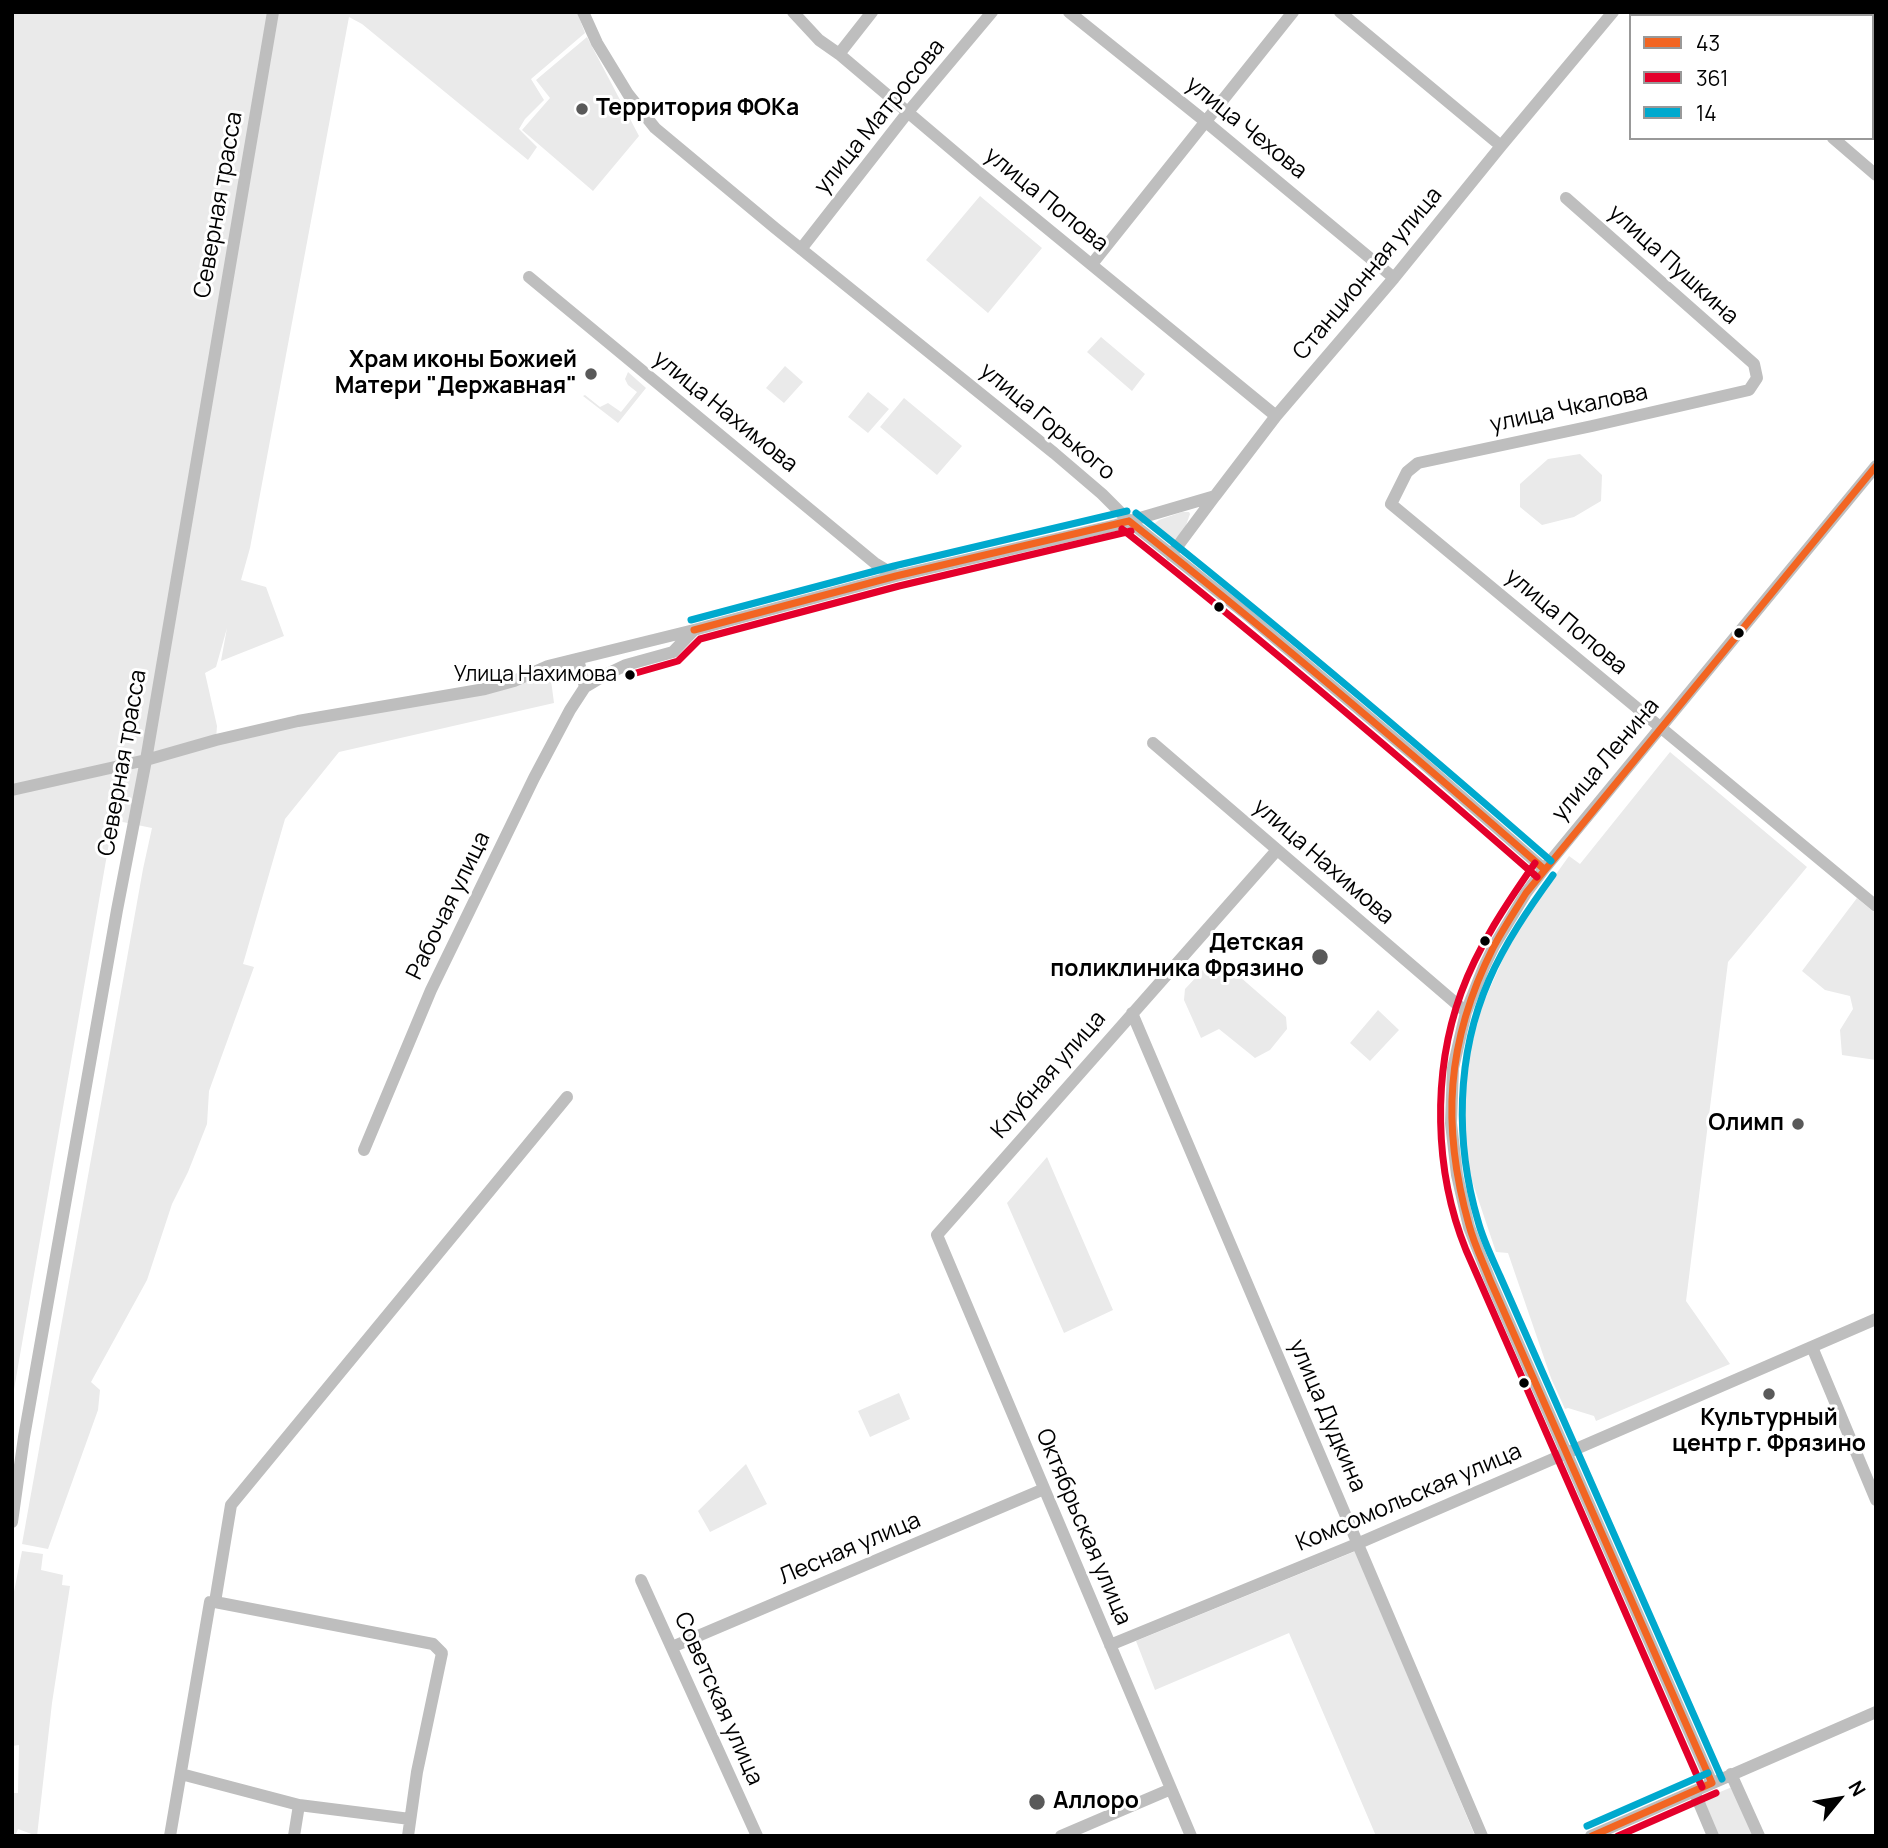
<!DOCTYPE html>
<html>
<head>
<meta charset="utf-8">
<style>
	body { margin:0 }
	#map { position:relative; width:1888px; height:1848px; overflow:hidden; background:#fff; font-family:Manrope,sans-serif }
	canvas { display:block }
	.frame { position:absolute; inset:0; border:14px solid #000; pointer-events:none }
	.legend { position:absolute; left:1629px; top:14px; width:245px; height:126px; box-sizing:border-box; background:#fff; border:2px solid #999; margin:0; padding:9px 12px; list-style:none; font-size:21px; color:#000 }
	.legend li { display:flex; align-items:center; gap:14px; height:35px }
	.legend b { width:35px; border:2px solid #999 }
	.north { position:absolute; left:1804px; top:1764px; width:70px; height:70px; -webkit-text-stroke:5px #fff; paint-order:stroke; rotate:60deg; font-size:19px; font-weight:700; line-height:28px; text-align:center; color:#000 }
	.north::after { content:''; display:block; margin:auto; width:24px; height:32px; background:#000; clip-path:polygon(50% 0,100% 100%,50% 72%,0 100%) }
</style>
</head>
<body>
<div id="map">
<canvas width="1888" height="1848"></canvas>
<div class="frame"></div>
<ul class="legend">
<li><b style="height:9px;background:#f26522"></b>43</li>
<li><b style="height:9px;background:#e4002b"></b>361</li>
<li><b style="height:9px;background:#00a9ce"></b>14</li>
</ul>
<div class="north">N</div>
</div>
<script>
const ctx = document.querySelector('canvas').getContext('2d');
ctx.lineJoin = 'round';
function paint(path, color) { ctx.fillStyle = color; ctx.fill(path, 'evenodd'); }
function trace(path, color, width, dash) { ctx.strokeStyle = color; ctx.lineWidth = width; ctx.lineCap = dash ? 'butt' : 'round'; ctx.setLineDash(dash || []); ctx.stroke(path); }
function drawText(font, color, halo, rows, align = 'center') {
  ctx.font = font + ' Manrope,sans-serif'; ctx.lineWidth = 6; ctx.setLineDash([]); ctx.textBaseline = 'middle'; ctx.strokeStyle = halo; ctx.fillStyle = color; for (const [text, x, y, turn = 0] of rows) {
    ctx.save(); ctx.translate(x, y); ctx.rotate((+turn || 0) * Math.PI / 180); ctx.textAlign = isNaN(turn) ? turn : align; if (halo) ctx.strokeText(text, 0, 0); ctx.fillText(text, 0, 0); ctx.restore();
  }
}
paint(new Path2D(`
	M 12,12 L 577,12 L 585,33 L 531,79 L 544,100 L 525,119 L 519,129 L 537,147 L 528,160 L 362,24 L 349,17 L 250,548 L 241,580 L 266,587 L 284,636 L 221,661 L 227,628 L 216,667 L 205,673 L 217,726 L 216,739 L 514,681 L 551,680 L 554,703 L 339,752 L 285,819 L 243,964 L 254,967 L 209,1091 L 207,1124 L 188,1172 L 172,1204 L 147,1280 L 91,1382 L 100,1390 L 98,1410 L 48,1549 L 22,1544 L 143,869 L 152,828 L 113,820 L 12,1401 Z
	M 587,37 L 639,136 L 593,191 L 522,130 L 550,98 L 536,80 Z
	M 980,196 L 1042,248 L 988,313 L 926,260 Z
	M 1101,337 L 1145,374 L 1132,391 L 1087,352 Z
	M 785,366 L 803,382 L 784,403 L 766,388 Z
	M 628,372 L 646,388 L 618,423 L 583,396 L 585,395 L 600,407 L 608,403 L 621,412 L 637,392 L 628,385 L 625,379 Z
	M 868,392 L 889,409 L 868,433 L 848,417 Z
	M 904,398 L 962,446 L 937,475 L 880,427 Z
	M 1580,454 L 1602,475 L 1601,501 L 1574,517 L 1542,525 L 1520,507 L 1520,484 L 1548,459 Z
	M 1182,512 L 1189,512 L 1190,514 L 1184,531 L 1173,541 L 1155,529 L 1154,524 L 1159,520 Z
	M 1670,752 L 1807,867 L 1728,962 L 1686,1301 L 1730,1364 L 1596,1421 L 1594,1416 L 1568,1408 L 1565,1409 L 1551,1378 L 1508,1253 L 1496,1252 L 1467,1166 L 1462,1081 L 1482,1006 L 1516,930 L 1569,856 L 1580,864 Z
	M 1857,898 L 1876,914 L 1876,1060 L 1842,1055 L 1840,1030 L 1853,1009 L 1850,996 L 1825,990 L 1802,971 Z
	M 1216,956 L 1286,1017 L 1287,1029 L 1270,1050 L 1255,1058 L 1219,1029 L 1201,1038 L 1184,1000 L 1185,989 Z
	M 1378,1010 L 1399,1030 L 1370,1061 L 1350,1043 Z
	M 1047,1157 L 1113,1310 L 1064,1333 L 1007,1203 Z
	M 899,1393 L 910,1419 L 870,1437 L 858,1411 Z
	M 746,1464 L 767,1504 L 710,1532 L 698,1511 Z
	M 22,1551 L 43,1554 L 41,1570 L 63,1575 L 62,1585 L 70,1586 L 52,1703 L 37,1836 L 18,1829 L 15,1836 L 12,1836 L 12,1793 L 18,1793 L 19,1745 L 12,1746 L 12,1602 Z
	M 1356,1551 L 1475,1836 L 1376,1836 L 1289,1633 L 1155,1690 L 1136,1641 Z
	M 1732,1787 L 1753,1836 L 1717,1836 L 1701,1800 Z`), '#eaeaea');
trace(new Path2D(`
	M 583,12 L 597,43 L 628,94 L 655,128 L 775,228 L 1054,453 L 1102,494 L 1129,521 L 1245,613 L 1423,763 L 1544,869
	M 793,12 L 819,40 L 839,54 L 976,170 L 1276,416
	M 1069,12 L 1206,122 L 1394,278
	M 1340,12 L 1501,146
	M 1677,12 L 1681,16
	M 839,54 L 872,12
	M 1872,81 L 1876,76
	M 1833,138 L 1876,175
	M 1566,198 L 1754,364 L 1757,378 L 1749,390 L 1592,426 L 1418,463 L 1407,472 L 1391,504 L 1876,906
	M 801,249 L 908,112 L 992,12
	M 1092,264 L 1293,12
	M 529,277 L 876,564 L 896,576
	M 1171,555 L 1215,496
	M 578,659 L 585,687
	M 1153,743 L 1466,1012
	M 12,790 L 146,760 L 216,740 L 298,721 L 485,689 L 514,681 L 548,666 L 694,630 L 896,576 L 1116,525 L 1215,496 L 1276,416 L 1394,278 L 1501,146 L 1613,12
	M 1132,1013 L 1482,1836
	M 364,1150 L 431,990 L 534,778 L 570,710 L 585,687 L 605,675 L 626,665 L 673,652 L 694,630
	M 1812,1347 L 1876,1500
	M 12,1522 L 24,1437 L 117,910 L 146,760 L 273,12
	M 641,1580 L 757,1836
	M 215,1602 L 231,1505 L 567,1097
	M 1110,1645 L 1359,1543 L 1876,1319
	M 672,1647 L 1044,1489
	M 181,1774 L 299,1805 L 410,1819
	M 1731,1774 L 1759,1836
	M 1712,1783 L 1490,1280 L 1469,1227 L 1457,1175 L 1451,1123 L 1453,1068 L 1466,1012 L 1484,967 L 1494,946 L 1526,893 L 1544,869 L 1876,466
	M 1694,1791 L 1713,1836
	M 170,1836 L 210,1602 L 215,1602 L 433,1644 L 442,1653 L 417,1772 L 408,1836
	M 294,1836 L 299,1805
	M 1061,1836 L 1171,1789
	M 1191,1836 L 937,1235 L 1277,850
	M 1591,1836 L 1876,1712`), '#bebebe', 12);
trace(new Path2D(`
	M 1872,128 L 1876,129`), '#bdbdbd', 3.5, [10, 3.5, 2, 3.5]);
trace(new Path2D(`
	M 1129,521 C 1271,633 1408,750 1544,869
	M 694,630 L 896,576 L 1129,521
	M 1712,1783 L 1490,1280 C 1483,1262 1474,1244 1469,1225 C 1441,1126 1446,1041 1493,948 C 1503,929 1515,911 1526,893 L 1876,466
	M 1592,1836 L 1712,1783`), '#f26522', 7);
trace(new Path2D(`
	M 1122,529 C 1264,641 1401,758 1537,877
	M 629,675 L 678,661 L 700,639 L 899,586 L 1131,531
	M 1535,863 C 1507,903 1478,946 1461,993 C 1432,1073 1434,1171 1466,1250 L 1702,1787
	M 1618,1836 L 1716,1793`), '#e4002b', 7);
trace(new Path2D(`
	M 1136,513 C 1277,625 1415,742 1551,861
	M 691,620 L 894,566 L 1127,511
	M 1553,875 C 1529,908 1505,943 1489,980 C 1456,1055 1455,1143 1478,1221 C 1483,1240 1492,1258 1500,1276 L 1722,1779
	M 1587,1826 L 1708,1773`), '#00a9ce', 7);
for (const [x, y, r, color] of [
	[582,109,7,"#595959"],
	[591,374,7,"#595959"],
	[1219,607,6,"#000"],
	[1739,633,6,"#000"],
	[630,675,6,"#000"],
	[1485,941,6,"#000"],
	[1320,957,9,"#595959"],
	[1798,1124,7,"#595959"],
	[1524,1383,6,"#000"],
	[1769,1394,7,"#595959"],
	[1037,1802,9,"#595959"]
]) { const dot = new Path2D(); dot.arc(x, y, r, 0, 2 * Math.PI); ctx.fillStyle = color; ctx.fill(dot); trace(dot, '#fff', 2.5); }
drawText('21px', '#000', '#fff', [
	["Улица Нахимова",617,675]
], 'right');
drawText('bold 23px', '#000', '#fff', [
	["Территория ФОКа",596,109,"left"],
	["Храм иконы Божией",577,361],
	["Матери \"Державная\"",577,387],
	["Детская",1304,944],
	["поликлиника Фрязино",1304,970],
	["Олимп",1784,1124],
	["Культурный",1769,1419,"center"],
	["центр г. Фрязино",1769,1445,"center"],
	["Аллоро",1053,1802,"left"]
], 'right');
drawText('23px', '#000', '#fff', [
	["улица Матросова",880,117,-51],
	["улица Чехова",1246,128,39],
	["улица Попова",1046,200,39],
	["Северная трасса",219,205,-80],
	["улица Пушкина",1673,265,42],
	["Станционная улица",1368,274,-50],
	["улица Чкалова",1569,409,-12],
	["улица Нахимова",725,412,39],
	["улица Горького",1047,422,40],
	["улица Попова",1566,622,40],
	["улица Ленина",1606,760,-50],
	["Северная трасса",123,763,-80],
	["улица Нахимова",1323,862,41],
	["Рабочая улица",449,906,-64],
	["Клубная улица",1049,1075,-49],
	["улица Дудкина",1327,1416,67],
	["Комсомольская улица",1409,1498,-23],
	["Октябрьская улица",1083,1527,67],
	["Лесная улица",850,1549,-23],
	["Советская улица",718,1699,66]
]);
</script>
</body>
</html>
